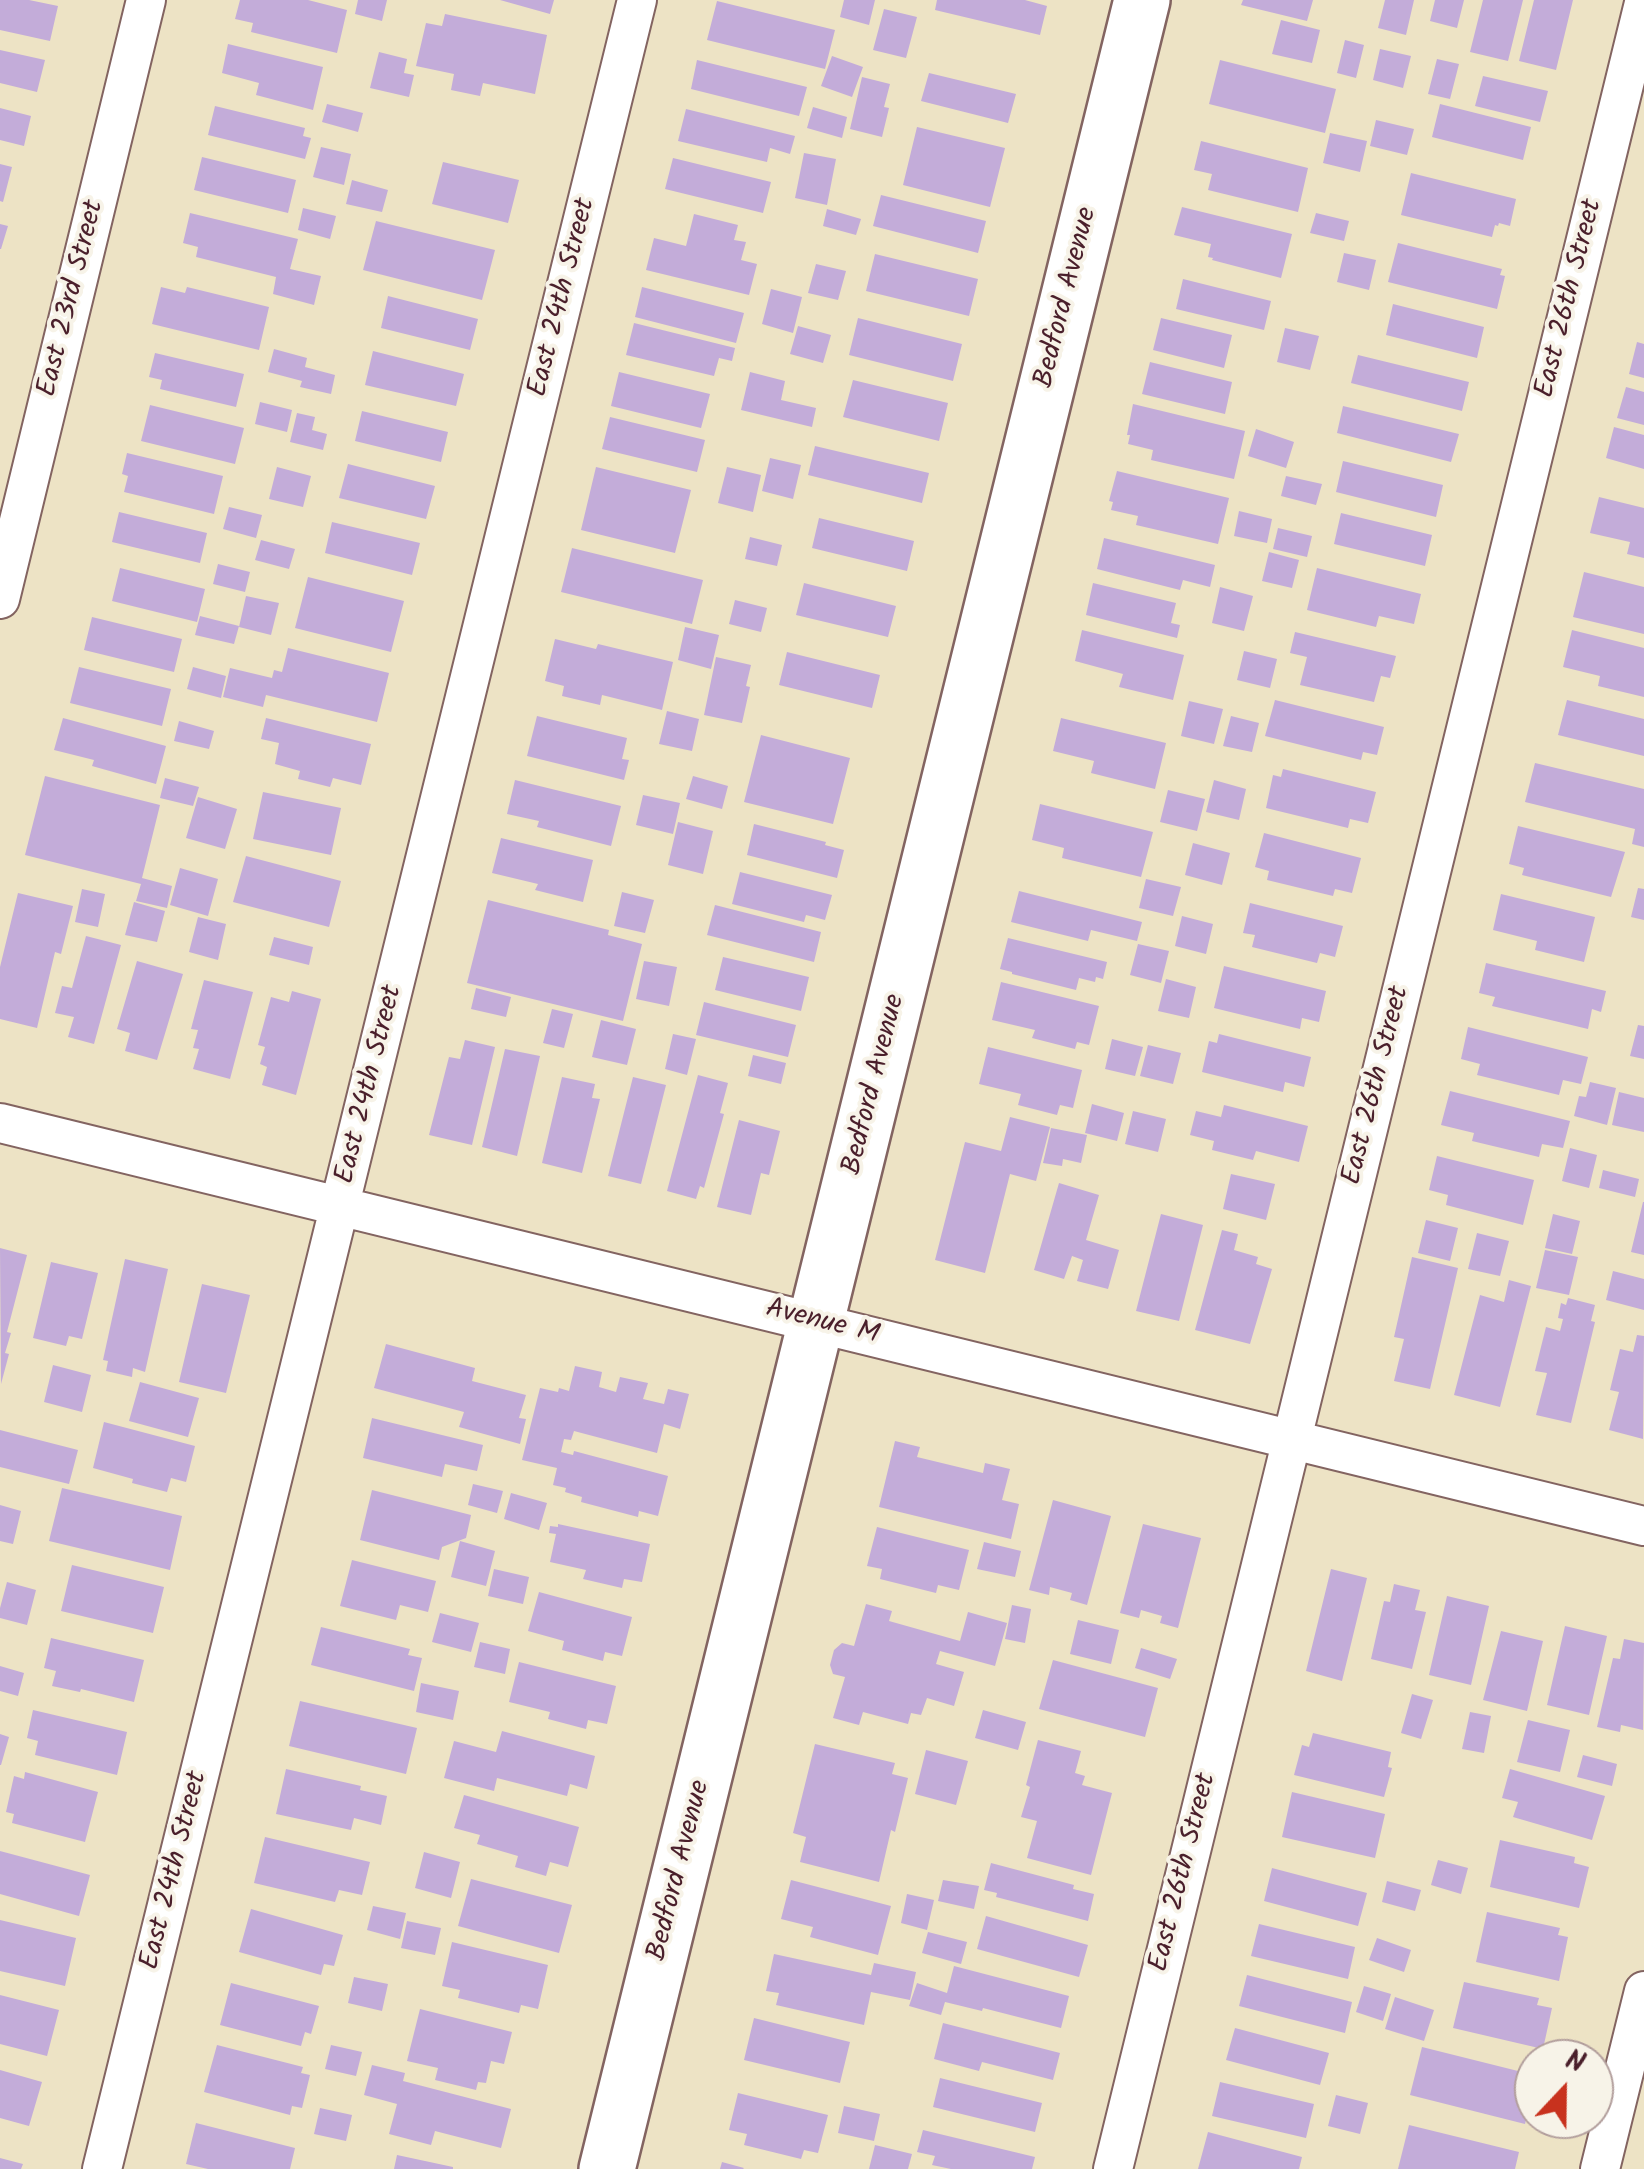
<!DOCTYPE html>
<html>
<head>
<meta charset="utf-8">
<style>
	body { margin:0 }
	#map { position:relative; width:1644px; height:2169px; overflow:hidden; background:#ede3c5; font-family:Kalam,sans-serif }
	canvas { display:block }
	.north { position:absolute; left:1514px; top:2039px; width:100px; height:100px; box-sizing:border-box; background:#f7f3e8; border:2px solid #b29e9c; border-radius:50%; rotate:22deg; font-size:28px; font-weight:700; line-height:40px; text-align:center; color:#4a1f2b }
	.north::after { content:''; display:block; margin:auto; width:35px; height:45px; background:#c8321e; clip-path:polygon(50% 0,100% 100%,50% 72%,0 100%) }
</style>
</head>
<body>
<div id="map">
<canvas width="1644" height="2169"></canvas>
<div class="north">N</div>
</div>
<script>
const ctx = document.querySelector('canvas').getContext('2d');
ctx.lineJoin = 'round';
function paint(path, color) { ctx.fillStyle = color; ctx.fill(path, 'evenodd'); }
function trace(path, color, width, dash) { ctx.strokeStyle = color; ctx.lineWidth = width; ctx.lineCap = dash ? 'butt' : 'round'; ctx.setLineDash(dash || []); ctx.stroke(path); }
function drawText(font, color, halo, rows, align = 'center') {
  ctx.font = font + ' Kalam,sans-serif'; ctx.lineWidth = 8; ctx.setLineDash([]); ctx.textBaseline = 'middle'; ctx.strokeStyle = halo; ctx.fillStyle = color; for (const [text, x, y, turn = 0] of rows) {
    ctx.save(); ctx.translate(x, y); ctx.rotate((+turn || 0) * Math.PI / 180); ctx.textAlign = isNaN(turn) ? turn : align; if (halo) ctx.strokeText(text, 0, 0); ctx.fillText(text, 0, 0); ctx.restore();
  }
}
paint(new Path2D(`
	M 0,0 L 29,0 L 58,6 L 50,41 L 0,30 Z
	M 240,0 L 308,0 L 347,10 L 337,53 L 251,32 L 253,23 L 235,19 Z
	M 358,0 L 387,0 L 382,21 L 355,14 Z
	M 500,0 L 554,0 L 550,14 Z
	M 844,0 L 875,0 L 869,25 L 840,17 Z
	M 937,0 L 1025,0 L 1047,6 L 1040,35 L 935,10 Z
	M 1243,0 L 1313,0 L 1307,21 L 1241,5 Z
	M 1385,0 L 1414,0 L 1406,35 L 1378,28 Z
	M 1435,0 L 1464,0 L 1457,28 L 1430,21 Z
	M 1483,0 L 1523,0 L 1508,61 L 1470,52 Z
	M 1534,0 L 1573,0 L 1556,70 L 1519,61 Z
	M 717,1 L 835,30 L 825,69 L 707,40 Z
	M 884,9 L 917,17 L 906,58 L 873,50 Z
	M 445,14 L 547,35 L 535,94 L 483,83 L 480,96 L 451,90 L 454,74 L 416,66 L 426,23 L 442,26 Z
	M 1281,20 L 1320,30 L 1312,63 L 1272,54 Z
	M 1345,40 L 1364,45 L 1356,78 L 1337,73 Z
	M 228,44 L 323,67 L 313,110 L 256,95 L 259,83 L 222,73 Z
	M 1380,49 L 1411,56 L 1403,88 L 1373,80 Z
	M 0,50 L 45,60 L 37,92 L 0,83 Z
	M 379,52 L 407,59 L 404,73 L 414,75 L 409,97 L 370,88 Z
	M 832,56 L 863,67 L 852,97 L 821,86 Z
	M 1437,59 L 1459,64 L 1450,99 L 1428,94 Z
	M 697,60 L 807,87 L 799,116 L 691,89 Z
	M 1220,60 L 1336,89 L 1325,133 L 1209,104 Z
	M 929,73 L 1016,94 L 1008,123 L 921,101 Z
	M 1483,76 L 1548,91 L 1540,122 L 1475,106 Z
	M 862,77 L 890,84 L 884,107 L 889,108 L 882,137 L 850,129 Z
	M 327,104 L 363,113 L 358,132 L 322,122 Z
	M 1440,104 L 1531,127 L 1523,160 L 1432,137 Z
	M 215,106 L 305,128 L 303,136 L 311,138 L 305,159 L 208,135 Z
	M 813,107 L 847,117 L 842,138 L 807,128 Z
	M 0,108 L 31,116 L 24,146 L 0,140 Z
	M 686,109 L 795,136 L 790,154 L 770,148 L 767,162 L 678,141 Z
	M 1376,120 L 1414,129 L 1407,155 L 1370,146 Z
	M 917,127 L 1005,148 L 990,207 L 903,185 Z
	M 1330,133 L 1367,141 L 1360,172 L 1323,163 Z
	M 1201,141 L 1308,168 L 1298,212 L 1208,190 L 1212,174 L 1194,170 Z
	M 321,147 L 351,154 L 344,185 L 313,177 Z
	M 804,153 L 836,159 L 827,205 L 795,198 Z
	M 202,157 L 296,180 L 288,213 L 194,190 Z
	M 673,158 L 771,182 L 763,213 L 665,189 Z
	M 443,162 L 519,180 L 508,223 L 432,204 Z
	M 0,164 L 12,167 L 3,202 L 0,201 Z
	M 1411,173 L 1516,199 L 1510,226 L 1499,223 L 1498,226 L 1495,225 L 1492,237 L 1401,215 Z
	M 352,180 L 388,190 L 382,212 L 346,204 Z
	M 881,195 L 986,221 L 978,253 L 873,226 Z
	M 1182,207 L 1292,234 L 1281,278 L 1212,260 L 1213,258 L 1208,257 L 1211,244 L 1174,235 Z
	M 303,208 L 336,216 L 330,239 L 298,230 Z
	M 827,209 L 861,219 L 856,235 L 823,226 Z
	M 190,213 L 298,239 L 290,269 L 321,276 L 314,305 L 273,294 L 276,277 L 196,257 L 198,247 L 183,243 Z
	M 1316,213 L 1349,221 L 1344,241 L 1310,233 Z
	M 694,214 L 738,225 L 734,240 L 746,242 L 741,260 L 757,264 L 749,295 L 646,270 L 654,238 L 686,246 Z
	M 376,221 L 495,250 L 482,300 L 363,270 Z
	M 0,224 L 8,226 L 1,249 L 0,249 Z
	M 1398,243 L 1502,269 L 1500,275 L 1505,276 L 1497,309 L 1388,282 Z
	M 1344,253 L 1376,260 L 1369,290 L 1337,282 Z
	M 875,254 L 978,279 L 969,316 L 866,291 Z
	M 816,264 L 846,271 L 838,300 L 808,293 Z
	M 1183,279 L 1271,301 L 1264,330 L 1176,309 Z
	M 161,287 L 185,293 L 187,287 L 269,307 L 259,350 L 152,324 Z
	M 642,287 L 744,313 L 736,343 L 635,317 Z
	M 771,289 L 802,297 L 793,333 L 762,324 Z
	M 388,296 L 478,319 L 470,350 L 381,328 Z
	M 1393,304 L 1484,327 L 1477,358 L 1386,335 Z
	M 858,318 L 962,344 L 953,381 L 849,355 Z
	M 1161,318 L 1232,335 L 1224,368 L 1153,350 Z
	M 634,323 L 735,348 L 732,361 L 719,358 L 714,376 L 626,355 Z
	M 798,326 L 831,335 L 823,363 L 790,354 Z
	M 1285,328 L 1319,336 L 1310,370 L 1277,362 Z
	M 1637,342 L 1644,344 L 1644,378 L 1629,374 Z
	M 274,349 L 307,358 L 305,367 L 335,375 L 331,394 L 300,387 L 302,381 L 268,372 Z
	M 373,351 L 464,374 L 456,406 L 365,385 Z
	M 155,353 L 244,374 L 236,407 L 160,389 L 162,380 L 149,377 Z
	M 1358,355 L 1469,382 L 1462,411 L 1351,383 Z
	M 1150,362 L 1232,382 L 1225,414 L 1142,394 Z
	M 619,372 L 710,394 L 701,428 L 611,406 Z
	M 750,372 L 785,381 L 781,400 L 816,408 L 812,427 L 741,410 Z
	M 853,380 L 948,403 L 939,441 L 843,417 Z
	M 1626,387 L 1644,392 L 1644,425 L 1617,418 Z
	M 260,402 L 292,410 L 287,432 L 255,424 Z
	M 1133,404 L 1245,431 L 1234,479 L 1151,460 L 1153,450 L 1128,444 L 1130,435 L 1127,435 Z
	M 150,405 L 244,428 L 235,464 L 141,441 Z
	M 1343,406 L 1459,434 L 1451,462 L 1337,433 Z
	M 362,411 L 448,432 L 441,462 L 355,441 Z
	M 297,413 L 315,417 L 312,430 L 327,434 L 323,450 L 290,442 Z
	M 610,417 L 705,440 L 697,472 L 602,449 Z
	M 1614,427 L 1644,435 L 1644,469 L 1606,458 Z
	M 1256,429 L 1294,442 L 1286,468 L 1248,456 Z
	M 815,446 L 929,473 L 922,503 L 808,475 Z
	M 127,453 L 223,476 L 214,514 L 124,492 L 128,476 L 122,474 Z
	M 770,458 L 801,465 L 793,499 L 762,491 Z
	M 1343,461 L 1443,485 L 1436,517 L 1336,492 Z
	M 348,464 L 435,486 L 426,519 L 339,498 Z
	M 277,467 L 311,476 L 303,507 L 269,499 Z
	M 596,467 L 691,490 L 675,553 L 581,530 Z
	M 727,467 L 761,475 L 753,512 L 718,503 Z
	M 1117,471 L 1229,498 L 1218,544 L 1136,525 L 1138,516 L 1111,510 L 1113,502 L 1109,501 Z
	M 1286,476 L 1322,484 L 1316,505 L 1281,496 Z
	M 1599,497 L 1644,508 L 1644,558 L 1627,554 L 1630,542 L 1590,533 Z
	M 229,507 L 262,515 L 256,538 L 223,529 Z
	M 1239,511 L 1272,519 L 1267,543 L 1234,536 Z
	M 119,512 L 207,533 L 200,563 L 112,542 Z
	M 1341,513 L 1432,535 L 1425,566 L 1334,544 Z
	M 819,518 L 914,541 L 907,571 L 812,548 Z
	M 332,522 L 420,543 L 412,575 L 325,553 Z
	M 1278,528 L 1312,536 L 1307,557 L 1273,549 Z
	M 750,537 L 782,545 L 777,566 L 745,559 Z
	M 1104,538 L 1215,565 L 1210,587 L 1183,580 L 1180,590 L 1097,569 Z
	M 261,540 L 295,549 L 289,569 L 255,560 Z
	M 572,548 L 703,580 L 692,624 L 561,592 Z
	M 1269,552 L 1299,560 L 1292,588 L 1262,581 Z
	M 218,564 L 250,572 L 245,592 L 213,584 Z
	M 120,568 L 205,589 L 197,622 L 112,601 Z
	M 1317,568 L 1421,594 L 1414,624 L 1379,616 L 1376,627 L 1307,610 Z
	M 1584,572 L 1644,587 L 1644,634 L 1573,617 Z
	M 308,577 L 404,601 L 391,652 L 295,628 Z
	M 804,583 L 896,606 L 888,637 L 796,615 Z
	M 1093,583 L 1176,603 L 1171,623 L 1180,625 L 1177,638 L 1086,615 Z
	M 1220,587 L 1253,596 L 1244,631 L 1212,623 Z
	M 246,596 L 279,603 L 271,635 L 239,627 Z
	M 735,600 L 767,608 L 761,632 L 729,624 Z
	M 200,616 L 239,626 L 234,644 L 195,635 Z
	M 92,617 L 182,639 L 174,672 L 84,650 Z
	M 685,627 L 719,635 L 711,669 L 678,660 Z
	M 1082,630 L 1184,655 L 1173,700 L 1119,687 L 1123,674 L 1075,661 Z
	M 1572,630 L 1644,648 L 1644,697 L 1598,686 L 1600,676 L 1563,667 Z
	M 1295,632 L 1396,656 L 1390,678 L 1381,676 L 1374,702 L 1300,685 L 1307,657 L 1290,653 Z
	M 555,639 L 596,649 L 598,644 L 673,662 L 662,710 L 602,695 L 600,705 L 562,696 L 564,686 L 545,681 Z
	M 288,648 L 389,673 L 377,722 L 266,695 L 263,707 L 223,697 L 230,668 L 272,678 L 274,670 L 282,672 Z
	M 1244,651 L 1277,659 L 1270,688 L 1237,680 Z
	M 787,652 L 880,675 L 872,708 L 779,685 Z
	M 716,657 L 751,665 L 746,686 L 750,687 L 742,723 L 704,715 Z
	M 79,667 L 171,689 L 162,726 L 70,703 Z
	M 193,667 L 226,676 L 221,698 L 187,689 Z
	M 1275,700 L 1384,727 L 1377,755 L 1363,752 L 1361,760 L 1265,736 Z
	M 1567,700 L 1644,719 L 1644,756 L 1558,735 Z
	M 1189,701 L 1223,709 L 1214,744 L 1181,736 Z
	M 667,711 L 699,719 L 692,751 L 659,744 Z
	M 537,716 L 627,738 L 622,759 L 629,760 L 624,780 L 527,756 Z
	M 1231,716 L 1259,723 L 1252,752 L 1223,746 Z
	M 63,718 L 166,746 L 156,784 L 92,766 L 94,760 L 54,750 Z
	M 266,718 L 371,744 L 361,785 L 333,778 L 330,787 L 298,779 L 300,771 L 275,764 L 279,743 L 261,739 Z
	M 1061,718 L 1166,743 L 1155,789 L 1091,773 L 1094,761 L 1053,751 Z
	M 179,721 L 214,731 L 209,749 L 174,741 Z
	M 761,735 L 850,758 L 833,824 L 744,802 Z
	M 1535,763 L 1644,789 L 1644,847 L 1632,844 L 1635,829 L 1525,802 Z
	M 1283,769 L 1376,792 L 1368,823 L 1350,819 L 1348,828 L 1266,808 L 1273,775 L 1281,777 Z
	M 45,776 L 160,805 L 142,878 L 172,886 L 167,908 L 136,901 L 141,884 L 25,855 Z
	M 693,776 L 728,786 L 722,809 L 686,799 Z
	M 165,778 L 199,787 L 193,806 L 160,798 Z
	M 515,780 L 621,806 L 611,846 L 537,827 L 539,821 L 507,814 Z
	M 1214,780 L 1246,789 L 1239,820 L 1206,812 Z
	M 1168,790 L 1205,799 L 1197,831 L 1160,822 Z
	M 263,792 L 341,808 L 331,855 L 253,839 Z
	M 643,795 L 680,803 L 673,834 L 636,825 Z
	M 198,797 L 237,809 L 225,849 L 186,838 Z
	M 1040,804 L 1153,832 L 1141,877 L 1062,858 L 1064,848 L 1032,840 Z
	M 678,822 L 713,831 L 703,874 L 668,865 Z
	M 754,824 L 826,842 L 825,845 L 844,850 L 837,878 L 747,855 Z
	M 1518,826 L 1625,852 L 1611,897 L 1522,875 L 1524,868 L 1509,864 Z
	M 1264,833 L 1361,858 L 1352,893 L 1335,889 L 1333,896 L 1267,880 L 1269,871 L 1255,867 Z
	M 501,838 L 593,860 L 583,902 L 535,890 L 538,884 L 492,873 Z
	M 1193,843 L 1230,853 L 1222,885 L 1185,875 Z
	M 246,856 L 341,881 L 329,927 L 233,902 Z
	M 180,868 L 218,879 L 208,916 L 170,905 Z
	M 740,872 L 832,895 L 825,920 L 806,915 L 804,922 L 732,904 Z
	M 1146,879 L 1181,887 L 1173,916 L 1139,908 Z
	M 1638,888 L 1644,889 L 1644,920 L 1631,917 Z
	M 82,889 L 105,894 L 98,927 L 75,922 Z
	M 1019,891 L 1142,922 L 1137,941 L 1091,930 L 1088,941 L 1011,922 Z
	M 622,892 L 654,900 L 645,933 L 614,926 Z
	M 18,893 L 73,906 L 61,954 L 55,952 L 37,1028 L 0,1019 L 0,967 Z
	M 1501,894 L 1595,917 L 1584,962 L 1535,950 L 1537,941 L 1493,930 Z
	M 488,900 L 609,930 L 608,935 L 642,944 L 623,1021 L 467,983 Z
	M 134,902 L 165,911 L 157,942 L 125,935 Z
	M 1250,903 L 1343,926 L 1335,957 L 1320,953 L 1317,963 L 1252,947 L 1255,935 L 1243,933 Z
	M 715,905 L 821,932 L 814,962 L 707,935 Z
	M 1182,916 L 1213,924 L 1206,954 L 1175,946 Z
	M 198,917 L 226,924 L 218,960 L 189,952 Z
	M 86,936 L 121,945 L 94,1044 L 68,1037 L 74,1017 L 55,1013 L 62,986 L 72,988 Z
	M 274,937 L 313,947 L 309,965 L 269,955 Z
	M 1008,938 L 1107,962 L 1103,979 L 1096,977 L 1095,982 L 1079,978 L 1076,990 L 1012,974 L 1012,972 L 1000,969 Z
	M 1138,944 L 1169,951 L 1161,983 L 1130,975 Z
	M 723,957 L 809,977 L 801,1011 L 715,990 Z
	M 137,961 L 183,974 L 157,1060 L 125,1051 L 130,1033 L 117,1029 Z
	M 644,961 L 677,967 L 669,1006 L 636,999 Z
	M 1486,963 L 1606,991 L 1601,1012 L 1592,1009 L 1588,1029 L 1492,1006 L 1495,997 L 1479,993 Z
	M 1224,966 L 1326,991 L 1319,1022 L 1302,1018 L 1300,1029 L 1214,1008 Z
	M 1166,979 L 1196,987 L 1189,1018 L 1158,1011 Z
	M 204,980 L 253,992 L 230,1079 L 193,1069 L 199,1049 L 193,1048 L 198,1030 L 191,1029 Z
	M 1001,982 L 1099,1006 L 1089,1045 L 1077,1042 L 1075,1049 L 1032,1038 L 1035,1030 L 992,1020 Z
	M 476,988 L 511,997 L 506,1017 L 471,1009 Z
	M 292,991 L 321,999 L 296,1095 L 262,1085 L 267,1067 L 260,1064 L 265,1047 L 258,1045 L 271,997 L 289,1002 Z
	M 704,1002 L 796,1025 L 788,1057 L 696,1035 Z
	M 552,1009 L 573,1014 L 564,1048 L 543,1043 Z
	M 601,1020 L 636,1029 L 627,1065 L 592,1057 Z
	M 1638,1025 L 1644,1026 L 1644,1059 L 1630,1056 Z
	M 1468,1027 L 1588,1057 L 1581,1084 L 1563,1080 L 1559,1095 L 1477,1075 L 1480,1064 L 1461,1059 Z
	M 673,1034 L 696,1039 L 687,1075 L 665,1069 Z
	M 1219,1034 L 1311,1057 L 1304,1087 L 1285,1082 L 1283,1092 L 1202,1072 L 1209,1041 L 1217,1043 Z
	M 1112,1039 L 1143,1047 L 1135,1076 L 1105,1069 Z
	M 465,1040 L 495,1047 L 472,1145 L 429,1135 L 449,1057 L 460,1059 Z
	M 1148,1045 L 1181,1053 L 1173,1084 L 1140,1076 Z
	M 988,1047 L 1082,1070 L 1073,1108 L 1060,1105 L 1057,1115 L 1018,1105 L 1021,1094 L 979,1084 Z
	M 505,1049 L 540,1056 L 517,1156 L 482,1147 Z
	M 753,1055 L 786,1063 L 781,1084 L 748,1076 Z
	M 698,1075 L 728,1083 L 720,1113 L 724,1114 L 704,1188 L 700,1186 L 696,1199 L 667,1191 Z
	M 562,1077 L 595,1084 L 592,1098 L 600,1099 L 582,1173 L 542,1163 Z
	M 633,1077 L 666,1085 L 641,1184 L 608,1176 Z
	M 1590,1082 L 1616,1088 L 1607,1125 L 1574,1116 L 1579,1096 L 1586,1097 Z
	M 1450,1091 L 1570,1121 L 1563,1148 L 1542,1144 L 1539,1157 L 1472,1141 L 1474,1133 L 1441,1125 Z
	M 1619,1092 L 1644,1098 L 1644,1132 L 1612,1125 Z
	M 1092,1104 L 1124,1113 L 1117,1141 L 1085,1133 Z
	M 1224,1105 L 1308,1126 L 1299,1162 L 1256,1151 L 1253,1160 L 1212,1150 L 1214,1141 L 1190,1135 L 1196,1111 L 1221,1117 Z
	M 1133,1111 L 1166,1119 L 1158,1152 L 1125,1144 Z
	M 1010,1117 L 1050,1127 L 1036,1181 L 1010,1174 L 985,1273 L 935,1260 L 965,1142 L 1001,1151 Z
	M 739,1120 L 780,1131 L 769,1175 L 761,1173 L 751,1215 L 717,1207 Z
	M 1051,1128 L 1087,1135 L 1081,1163 L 1063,1159 L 1062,1166 L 1043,1163 Z
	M 1570,1148 L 1597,1155 L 1589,1188 L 1562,1181 Z
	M 1437,1156 L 1534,1180 L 1523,1225 L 1446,1205 L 1448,1195 L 1429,1190 Z
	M 1603,1170 L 1639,1179 L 1635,1197 L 1599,1188 Z
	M 1231,1174 L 1275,1184 L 1266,1220 L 1223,1209 Z
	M 1059,1183 L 1099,1195 L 1086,1240 L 1119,1250 L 1108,1289 L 1077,1281 L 1083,1260 L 1072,1256 L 1064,1279 L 1034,1270 Z
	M 1643,1202 L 1644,1202 L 1644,1255 L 1631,1252 Z
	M 1161,1214 L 1203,1225 L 1179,1321 L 1136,1311 Z
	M 1553,1214 L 1580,1221 L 1572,1254 L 1545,1248 Z
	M 1426,1220 L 1458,1228 L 1450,1261 L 1418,1253 Z
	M 1222,1230 L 1238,1234 L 1234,1250 L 1258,1257 L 1256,1264 L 1272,1269 L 1250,1344 L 1195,1330 Z
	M 1477,1233 L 1509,1241 L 1500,1276 L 1468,1269 Z
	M 0,1248 L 27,1255 L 7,1332 L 11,1333 L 5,1353 L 9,1354 L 1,1384 Z
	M 1545,1250 L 1578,1257 L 1569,1295 L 1536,1288 Z
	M 1412,1257 L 1458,1268 L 1430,1389 L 1394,1381 L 1404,1339 L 1394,1337 Z
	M 125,1259 L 168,1269 L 145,1372 L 133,1368 L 132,1377 L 106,1371 L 108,1361 L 103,1360 Z
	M 51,1262 L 98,1273 L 82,1339 L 69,1336 L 66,1346 L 33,1338 Z
	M 1613,1271 L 1644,1279 L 1644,1310 L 1606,1300 Z
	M 1509,1280 L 1531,1286 L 1500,1407 L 1454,1395 L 1480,1295 L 1504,1302 Z
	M 202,1284 L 250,1295 L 226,1393 L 179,1382 Z
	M 1568,1298 L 1595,1305 L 1591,1321 L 1595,1322 L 1571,1423 L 1536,1415 L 1547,1373 L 1535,1371 L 1546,1327 L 1560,1331 L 1563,1319 L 1558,1318 L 1561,1303 L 1566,1305 Z
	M 1637,1335 L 1644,1336 L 1643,1439 L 1609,1430 L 1619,1392 L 1610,1390 L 1620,1349 L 1633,1352 Z
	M 386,1344 L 475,1368 L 472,1381 L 526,1395 L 519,1418 L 526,1419 L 520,1444 L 459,1427 L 464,1412 L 374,1388 Z
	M 53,1365 L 91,1375 L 82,1412 L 44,1402 Z
	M 575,1366 L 602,1372 L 599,1387 L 616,1392 L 620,1377 L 648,1383 L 643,1399 L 664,1404 L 668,1389 L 689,1394 L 680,1429 L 664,1424 L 657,1453 L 574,1431 L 571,1440 L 564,1439 L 561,1452 L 573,1455 L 574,1451 L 668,1476 L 658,1516 L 639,1511 L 638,1517 L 581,1502 L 582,1497 L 565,1492 L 566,1488 L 553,1485 L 557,1468 L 522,1460 L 540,1388 L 558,1392 L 559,1388 L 569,1391 Z
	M 140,1382 L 199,1398 L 188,1437 L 129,1421 Z
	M 372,1418 L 483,1445 L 477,1471 L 445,1464 L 442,1477 L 363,1458 Z
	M 104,1422 L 195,1446 L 186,1482 L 171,1478 L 167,1492 L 132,1483 L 133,1479 L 93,1468 Z
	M 0,1430 L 78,1450 L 69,1484 L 0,1467 Z
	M 895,1441 L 920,1447 L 917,1457 L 983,1473 L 985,1463 L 1010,1469 L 1002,1500 L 1019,1504 L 1011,1539 L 879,1507 Z
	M 473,1484 L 503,1491 L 497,1513 L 468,1505 Z
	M 62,1488 L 182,1516 L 170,1570 L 49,1541 Z
	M 372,1490 L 471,1515 L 466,1538 L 442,1547 L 439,1560 L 360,1540 Z
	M 511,1493 L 547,1503 L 539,1530 L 504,1519 Z
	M 1053,1500 L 1111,1516 L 1087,1605 L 1070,1600 L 1072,1593 L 1050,1587 L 1049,1595 L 1029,1590 Z
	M 0,1505 L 21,1511 L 13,1544 L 0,1541 Z
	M 558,1524 L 650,1544 L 642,1582 L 624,1579 L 622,1588 L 583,1579 L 586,1570 L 550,1562 L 556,1534 L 549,1533 L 550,1526 L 558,1527 Z
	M 1143,1524 L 1201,1538 L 1178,1628 L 1160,1623 L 1162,1616 L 1141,1610 L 1139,1618 L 1120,1613 Z
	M 877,1527 L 969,1550 L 959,1590 L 938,1585 L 936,1593 L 880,1579 L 882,1569 L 867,1566 Z
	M 460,1541 L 495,1551 L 486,1586 L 451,1577 Z
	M 984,1542 L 1021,1551 L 1015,1577 L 977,1569 Z
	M 352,1560 L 436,1581 L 428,1612 L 400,1605 L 396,1620 L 340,1606 Z
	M 72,1565 L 164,1587 L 153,1633 L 61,1611 Z
	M 494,1569 L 529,1577 L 523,1604 L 488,1596 Z
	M 1331,1569 L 1367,1578 L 1342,1681 L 1306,1671 Z
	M 7,1582 L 36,1590 L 27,1625 L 0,1618 L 0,1608 Z
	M 1394,1584 L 1420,1590 L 1415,1610 L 1426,1612 L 1412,1669 L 1371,1659 L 1384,1601 L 1390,1602 Z
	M 539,1592 L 632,1617 L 622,1656 L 605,1652 L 603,1661 L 562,1650 L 564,1641 L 528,1631 Z
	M 1447,1596 L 1489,1606 L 1471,1685 L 1429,1675 Z
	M 866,1604 L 892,1611 L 889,1621 L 960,1641 L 968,1612 L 1007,1623 L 995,1666 L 940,1651 L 936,1664 L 964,1672 L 954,1706 L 927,1698 L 921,1715 L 911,1713 L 908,1724 L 863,1712 L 859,1725 L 833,1718 L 845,1677 L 833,1674 L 830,1665 L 834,1650 L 842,1643 L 854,1646 Z
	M 1012,1605 L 1031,1609 L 1025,1643 L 1005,1639 Z
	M 440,1613 L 479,1623 L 471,1652 L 432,1642 Z
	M 1078,1620 L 1119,1630 L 1111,1664 L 1070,1654 Z
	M 1565,1626 L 1607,1636 L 1589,1715 L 1547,1705 Z
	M 321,1627 L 410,1649 L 408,1655 L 422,1658 L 414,1691 L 311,1665 Z
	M 1501,1631 L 1543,1641 L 1527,1711 L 1483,1700 Z
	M 51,1638 L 144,1660 L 134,1702 L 81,1689 L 80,1692 L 52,1686 L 56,1671 L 44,1668 Z
	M 1624,1639 L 1644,1643 L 1643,1730 L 1621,1725 L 1620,1732 L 1597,1727 L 1613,1658 L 1620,1659 Z
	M 480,1642 L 510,1649 L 505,1674 L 474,1667 Z
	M 1141,1648 L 1177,1659 L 1170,1679 L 1135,1668 Z
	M 1053,1660 L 1158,1688 L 1145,1737 L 1039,1709 Z
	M 519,1662 L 616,1686 L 607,1724 L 588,1720 L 586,1729 L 548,1719 L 550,1712 L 509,1702 Z
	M 0,1666 L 24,1673 L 18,1696 L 0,1691 Z
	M 421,1683 L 459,1691 L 453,1720 L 416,1712 Z
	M 1412,1694 L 1433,1700 L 1421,1739 L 1401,1733 Z
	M 300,1701 L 417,1728 L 406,1774 L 289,1746 Z
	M 33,1710 L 127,1732 L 117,1775 L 35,1755 L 38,1741 L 27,1738 Z
	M 983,1710 L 1026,1722 L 1018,1750 L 975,1738 Z
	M 1470,1712 L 1491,1716 L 1484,1753 L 1462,1749 Z
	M 1528,1720 L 1570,1730 L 1560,1772 L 1517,1762 Z
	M 502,1731 L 595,1756 L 587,1789 L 570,1784 L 567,1796 L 497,1778 L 494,1791 L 444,1778 L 454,1741 L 496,1752 Z
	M 1313,1733 L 1391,1752 L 1388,1767 L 1392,1768 L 1384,1797 L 1294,1775 L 1302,1745 L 1309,1747 Z
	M 0,1734 L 9,1737 L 1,1765 L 0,1765 Z
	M 1038,1740 L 1081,1751 L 1075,1773 L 1085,1776 L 1082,1785 L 1112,1793 L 1091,1875 L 1027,1858 L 1037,1821 L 1021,1817 L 1030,1787 L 1026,1785 Z
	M 815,1744 L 895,1763 L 892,1774 L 908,1778 L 895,1832 L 891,1830 L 879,1882 L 800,1862 L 806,1837 L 793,1833 Z
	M 926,1750 L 968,1761 L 956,1805 L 915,1794 Z
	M 1583,1755 L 1617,1764 L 1612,1786 L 1577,1777 Z
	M 286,1769 L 361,1786 L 360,1790 L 387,1796 L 381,1825 L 354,1818 L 351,1830 L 276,1814 Z
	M 1510,1769 L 1605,1796 L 1592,1840 L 1513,1817 L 1518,1802 L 1502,1798 Z
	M 25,1772 L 98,1792 L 85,1842 L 12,1823 L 14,1814 L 6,1812 L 14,1776 L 24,1779 Z
	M 1292,1792 L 1385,1814 L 1375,1858 L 1282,1837 Z
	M 464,1795 L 579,1827 L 568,1867 L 550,1862 L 546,1876 L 515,1867 L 518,1856 L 477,1844 L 480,1835 L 454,1828 Z
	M 265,1837 L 370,1862 L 362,1895 L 339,1890 L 335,1902 L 254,1883 Z
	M 1500,1840 L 1575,1857 L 1574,1863 L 1589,1867 L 1579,1908 L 1490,1887 Z
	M 0,1851 L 90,1875 L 79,1916 L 0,1894 Z
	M 424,1852 L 460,1862 L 451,1898 L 415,1888 Z
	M 1438,1860 L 1468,1868 L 1461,1894 L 1431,1885 Z
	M 991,1863 L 1074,1885 L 1073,1889 L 1094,1894 L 1088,1921 L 996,1897 L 997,1893 L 984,1890 Z
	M 1272,1868 L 1367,1893 L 1358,1926 L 1264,1901 Z
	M 471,1879 L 572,1905 L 559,1953 L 458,1926 Z
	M 791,1880 L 891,1906 L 878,1955 L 810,1937 L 813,1927 L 781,1919 Z
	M 943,1880 L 979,1886 L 974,1909 L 938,1901 Z
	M 1387,1881 L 1421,1890 L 1415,1911 L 1382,1902 Z
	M 907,1894 L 934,1900 L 927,1930 L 901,1923 Z
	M 373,1906 L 406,1913 L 400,1939 L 367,1930 Z
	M 251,1909 L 343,1935 L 334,1966 L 324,1964 L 321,1975 L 239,1952 Z
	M 1487,1912 L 1560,1928 L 1558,1935 L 1568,1937 L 1559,1981 L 1476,1962 Z
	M 986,1916 L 1088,1945 L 1079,1977 L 977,1949 Z
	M 0,1920 L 76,1938 L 65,1986 L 0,1971 Z
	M 407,1921 L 441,1928 L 435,1955 L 401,1948 Z
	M 1259,1924 L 1355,1947 L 1348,1979 L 1251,1956 Z
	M 928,1932 L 967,1942 L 961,1964 L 922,1953 Z
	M 1377,1938 L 1411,1950 L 1404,1972 L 1369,1960 Z
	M 452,1942 L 548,1965 L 538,2009 L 521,2005 L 519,2013 L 458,1998 L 460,1990 L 442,1986 Z
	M 774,1954 L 871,1975 L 874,1963 L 916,1972 L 910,2000 L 871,1992 L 864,2025 L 776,2005 L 779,1993 L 766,1991 Z
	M 954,1966 L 1069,1996 L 1061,2028 L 983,2008 L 982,2011 L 945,2002 L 941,2015 L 909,2006 L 917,1983 L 947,1993 Z
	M 1247,1975 L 1352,2002 L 1345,2033 L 1239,2006 Z
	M 354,1977 L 388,1984 L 382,2011 L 348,2003 Z
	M 1464,1982 L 1539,1998 L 1537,2005 L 1552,2008 L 1543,2049 L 1453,2028 Z
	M 231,1983 L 319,2006 L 311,2034 L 305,2032 L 301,2046 L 220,2025 Z
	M 1364,1986 L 1391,1994 L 1383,2021 L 1356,2012 Z
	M 0,1995 L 59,2010 L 47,2056 L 0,2044 Z
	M 1395,1997 L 1434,2010 L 1424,2041 L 1385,2029 Z
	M 420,2009 L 512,2032 L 504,2064 L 491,2061 L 486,2083 L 478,2082 L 476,2090 L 435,2080 L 438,2068 L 407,2061 Z
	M 754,2018 L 850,2042 L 840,2083 L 744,2060 Z
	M 943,2023 L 1060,2053 L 1053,2080 L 982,2062 L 979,2071 L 934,2059 Z
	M 1235,2028 L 1329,2053 L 1320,2085 L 1226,2060 Z
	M 217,2045 L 303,2067 L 301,2073 L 310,2075 L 302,2108 L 292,2106 L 290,2115 L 204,2092 Z
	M 331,2045 L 362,2052 L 356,2076 L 325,2069 Z
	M 1422,2047 L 1534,2075 L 1534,2087 L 1525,2124 L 1410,2095 Z
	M 372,2065 L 405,2073 L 403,2081 L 511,2109 L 501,2148 L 435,2131 L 431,2145 L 389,2134 L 397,2104 L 364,2095 Z
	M 0,2070 L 42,2082 L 29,2126 L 0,2118 Z
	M 940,2078 L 1042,2103 L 1035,2132 L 933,2107 Z
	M 1220,2082 L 1314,2104 L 1306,2138 L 1212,2116 Z
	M 738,2093 L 828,2115 L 818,2153 L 804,2150 L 801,2159 L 744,2145 L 747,2134 L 729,2130 Z
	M 1336,2095 L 1368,2103 L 1360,2134 L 1328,2126 Z
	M 844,2106 L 880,2114 L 874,2141 L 838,2133 Z
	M 320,2108 L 352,2115 L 346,2141 L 314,2134 Z
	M 196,2123 L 295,2148 L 290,2169 L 208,2169 L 186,2164 Z
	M 1409,2125 L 1519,2152 L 1515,2169 L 1398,2169 Z
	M 923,2130 L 1035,2157 L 1032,2169 L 951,2169 L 932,2165 L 935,2156 L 917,2152 Z
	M 1208,2132 L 1302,2157 L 1299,2169 L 1198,2169 Z
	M 875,2145 L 912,2154 L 908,2169 L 869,2169 Z
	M 397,2155 L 453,2167 L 453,2169 L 394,2169 Z
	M 0,2158 L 23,2164 L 21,2169 L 0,2169 Z
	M 722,2162 L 744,2168 L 743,2169 L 720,2169 Z`), '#c3acd9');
const minor = new Path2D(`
	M 0,599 L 146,0
	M 0,1123 L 1644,1526
	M 102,2169 L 637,0
	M 1113,2169 L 1644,3
	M 1600,2169 L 1644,1991`);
const secondary = new Path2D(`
	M 607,2169 L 1142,0`);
trace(minor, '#836461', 42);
trace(secondary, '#836461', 60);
trace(minor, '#fff', 38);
trace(secondary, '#fff', 55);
drawText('28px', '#4a1f2b', '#f7f3e8', [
	["East 24th Street",564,298,-76],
	["Bedford Avenue",1068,298,-76],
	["East 23rd Street",73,299,-76],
	["East 26th Street",1571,299,-76],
	["East 24th Street",371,1085,-76],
	["Bedford Avenue",876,1085,-76],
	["East 26th Street",1378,1086,-76],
	["Avenue M",822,1324,14],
	["East 24th Street",176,1871,-76],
	["Bedford Avenue",681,1871,-76],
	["East 26th Street",1185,1873,-76]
]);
</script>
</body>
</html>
